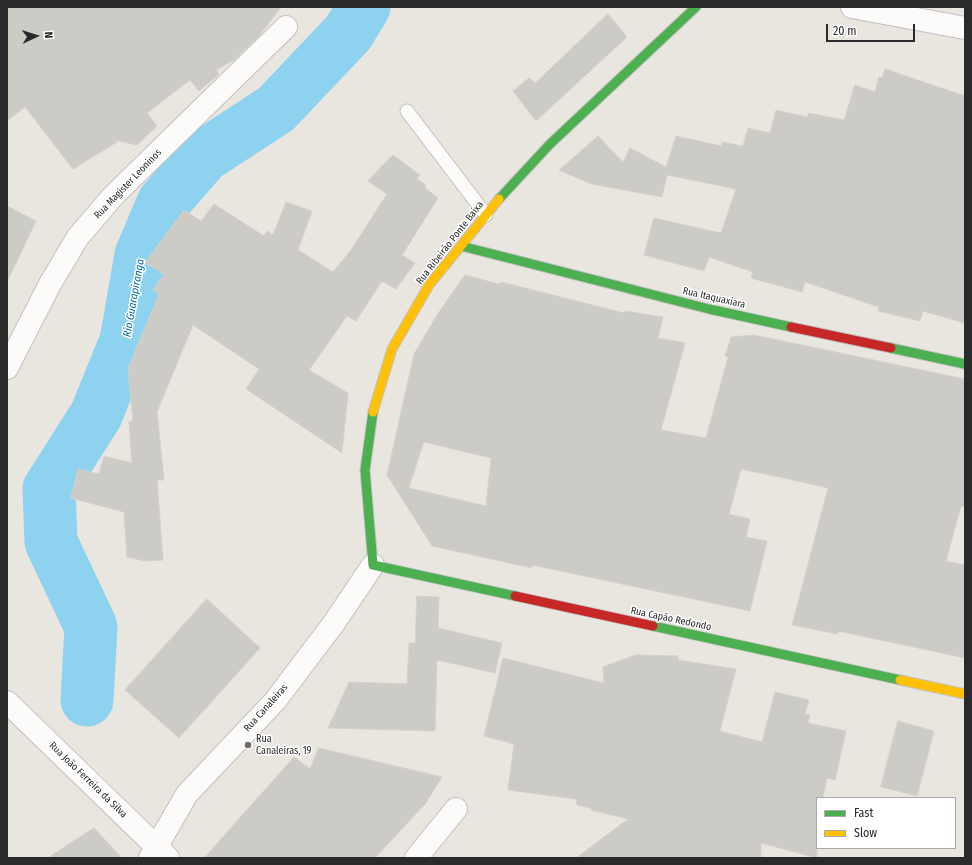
<!DOCTYPE html>
<html>
<head>
<meta charset="utf-8">
<style>
	body { margin:0 }
	#map { position:relative; width:972px; height:865px; overflow:hidden; background:#e9e5df; font-family:"Fira Sans Condensed",sans-serif }
	canvas { display:block }
	.frame { position:absolute; inset:0; border:8px solid #2a2a2a; pointer-events:none }
	.legend { position:absolute; left:816px; top:797px; width:140px; height:52px; box-sizing:border-box; background:#fff; border:1px solid #aaa; margin:0; padding:5px 7px; list-style:none; font-size:12px; color:#2a2a2a }
	.legend li { display:flex; align-items:center; gap:8px; height:20px }
	.legend b { width:20px; border:1px solid #aaa }
	.north { position:absolute; left:16px; top:16px; width:40px; height:40px; -webkit-text-stroke:3px #fff; paint-order:stroke; rotate:86deg; font-size:11px; font-weight:700; line-height:16px; text-align:center; color:#2a2a2a }
	.north::after { content:''; display:block; margin:auto; width:14px; height:18px; background:#2a2a2a; clip-path:polygon(50% 0,100% 100%,50% 72%,0 100%) }
	.scale { position:absolute; left:826px; top:24px; width:89px; height:18px; box-sizing:border-box; border:2px solid #2a2a2a; border-top:0; padding-left:5px; font-size:12px; line-height:14px; white-space:nowrap; color:#2a2a2a; -webkit-text-stroke:3px #fff; paint-order:stroke }
</style>
</head>
<body>
<div id="map">
<canvas width="972" height="865"></canvas>
<div class="frame"></div>
<ul class="legend">
<li><b style="height:5px;background:#4caf50"></b>Fast</li>
<li><b style="height:5px;background:#ffc107"></b>Slow</li>
</ul>
<div class="north">N</div>
<div class="scale">20 m</div>
</div>
<script>
const ctx = document.querySelector('canvas').getContext('2d');
ctx.lineJoin = 'round';
function trace(path, color, width, dash) { ctx.strokeStyle = color; ctx.lineWidth = width; ctx.lineCap = dash ? 'butt' : 'round'; ctx.setLineDash(dash || []); ctx.stroke(path); }
function paint(path, color) { ctx.fillStyle = color; ctx.fill(path, 'evenodd'); }
function drawText(font, color, halo, rows, align = 'center') {
  ctx.font = font + ' "Fira Sans Condensed",sans-serif'; ctx.lineWidth = 3; ctx.setLineDash([]); ctx.textBaseline = 'middle'; ctx.strokeStyle = halo; ctx.fillStyle = color; for (const [text, x, y, turn = 0] of rows) {
    ctx.save(); ctx.translate(x, y); ctx.rotate((+turn || 0) * Math.PI / 180); ctx.textAlign = isNaN(turn) ? turn : align; if (halo) ctx.strokeText(text, 0, 0); ctx.fillText(text, 0, 0); ctx.restore();
  }
}
trace(new Path2D(`
	M 87,700 L 91,627 L 51,542 L 49,489 L 96,415 L 126,341 L 141,255 L 163,203 L 204,156 L 276,109 L 348,33 L 364,7`), '#8dd3f0', 53);
const building = new Path2D(`
	M 7,7 L 281,7 L 260,35 L 234,60 L 216,70 L 219,74 L 199,91 L 190,80 L 147,113 L 157,126 L 137,145 L 114,140 L 117,142 L 73,169 L 25,107 L 7,121 Z
	M 608,14 L 627,37 L 536,121 L 513,91 L 529,78 L 535,83 Z
	M 885,69 L 965,96 L 965,323 L 923,311 L 920,321 L 878,311 L 879,307 L 805,282 L 802,292 L 751,278 L 753,272 L 709,257 L 704,271 L 644,255 L 654,218 L 721,233 L 736,189 L 667,175 L 662,197 L 591,184 L 559,170 L 598,136 L 623,162 L 630,148 L 666,167 L 676,136 L 721,146 L 722,142 L 743,146 L 748,128 L 770,133 L 776,110 L 807,117 L 809,113 L 844,120 L 855,85 L 875,92 L 879,77 L 882,78 Z
	M 393,155 L 420,175 L 417,179 L 426,185 L 425,188 L 438,198 L 402,255 L 415,263 L 396,289 L 382,281 L 356,321 L 347,316 L 309,370 L 348,393 L 342,453 L 246,389 L 259,369 L 193,325 L 157,412 L 164,480 L 157,480 L 163,560 L 145,561 L 127,557 L 124,512 L 71,498 L 78,469 L 99,474 L 104,456 L 132,463 L 129,422 L 133,421 L 128,369 L 159,294 L 153,290 L 164,274 L 145,263 L 184,210 L 201,221 L 214,204 L 264,236 L 267,231 L 273,235 L 286,202 L 312,211 L 298,250 L 333,272 L 351,250 L 387,194 L 368,181 Z
	M 7,206 L 36,221 L 7,282 Z
	M 465,275 L 499,284 L 501,282 L 517,286 L 624,313 L 625,311 L 663,317 L 658,338 L 685,343 L 661,430 L 706,438 L 728,357 L 725,356 L 731,337 L 754,335 L 965,379 L 965,506 L 961,506 L 946,561 L 965,565 L 965,658 L 838,631 L 838,634 L 792,625 L 828,488 L 784,478 L 741,469 L 729,514 L 750,519 L 746,537 L 767,541 L 750,611 L 532,565 L 532,568 L 432,546 L 387,475 L 414,354 L 439,312 ZM 424,442 L 491,458 L 486,506 L 409,488 Z
	M 417,596 L 439,597 L 438,628 L 502,643 L 495,673 L 437,660 L 435,731 L 328,728 L 349,682 L 407,684 L 409,643 L 415,643 Z
	M 207,599 L 260,648 L 179,738 L 125,690 Z
	M 636,655 L 678,656 L 678,660 L 736,669 L 720,731 L 762,742 L 775,692 L 809,700 L 805,714 L 810,715 L 808,723 L 846,731 L 835,780 L 827,778 L 823,798 L 817,798 L 817,858 L 761,843 L 761,858 L 576,858 L 628,819 L 591,810 L 591,808 L 577,805 L 576,799 L 508,790 L 514,744 L 484,736 L 503,658 L 604,683 L 603,667 Z
	M 898,721 L 934,731 L 917,796 L 881,787 Z
	M 319,748 L 442,777 L 425,804 L 375,858 L 204,858 L 294,757 L 310,769 Z
	M 94,828 L 122,858 L 48,858 Z`);
paint(building, '#cdcbc6');
trace(building, '#d4d1cb', 1);
const lane = new Path2D(`
	M 407,111 L 486,215`);
const street = new Path2D(`
	M 852,7 L 965,28
	M 7,368 L 50,284 L 78,237 L 113,196 L 286,27
	M 7,702 L 168,858
	M 150,858 L 187,794 L 275,701 L 334,623 L 373,565
	M 416,858 L 456,809`);
const fast = new Path2D(`
	M 499,199 L 550,144 L 696,7
	M 461,246 L 709,309 L 791,327
	M 891,348 L 965,364
	M 373,412 L 365,470 L 373,565 L 515,596
	M 653,626 L 900,680`);
const slow = new Path2D(`
	M 373,412 L 392,349 L 429,285 L 499,199
	M 900,680 L 965,694`);
const jam = new Path2D(`
	M 791,327 L 891,348
	M 515,596 L 653,626`);
trace(lane, '#c2c1c1', 15);
trace(street, '#c2c1c1', 24);
trace(fast, '#c2c1c1', 11);
trace(slow, '#c2c1c1', 11);
trace(jam, '#c2c1c1', 11);
trace(lane, '#fcfbfa', 13);
trace(street, '#fcfbfa', 22);
trace(fast, '#4caf50', 9);
trace(slow, '#ffc107', 9);
trace(jam, '#c62828', 9);
for (const [x, y, r, color] of [
	[248,745,4,"#6d6b69"]
]) { const dot = new Path2D(); dot.arc(x, y, r, 0, 2 * Math.PI); ctx.fillStyle = color; ctx.fill(dot); trace(dot, '#fff', 1.5); }
drawText('10px', '#2a2a2a', '#fff', [
	["Rua Magister Leoninos",128,184,-46],
	["Rua Ribeirão Ponte Baixa",450,243,-52],
	["Rua Itaquaxiara",714,298,13],
	["Rua Capão Redondo",671,619,12],
	["Rua Canaleiras",266,708,-48],
	["Rua João Ferreira da Silva",88,780,44]
]);
drawText('10px', '#2a2a2a', '#fff', [
	["Rua",256,739],
	["Canaleiras, 19",256,751]
], 'left');
drawText('italic 11px', '#0367a4', '#fff', [
	["Rio Guarapiranga",134,298,-80]
]);
</script>
</body>
</html>
